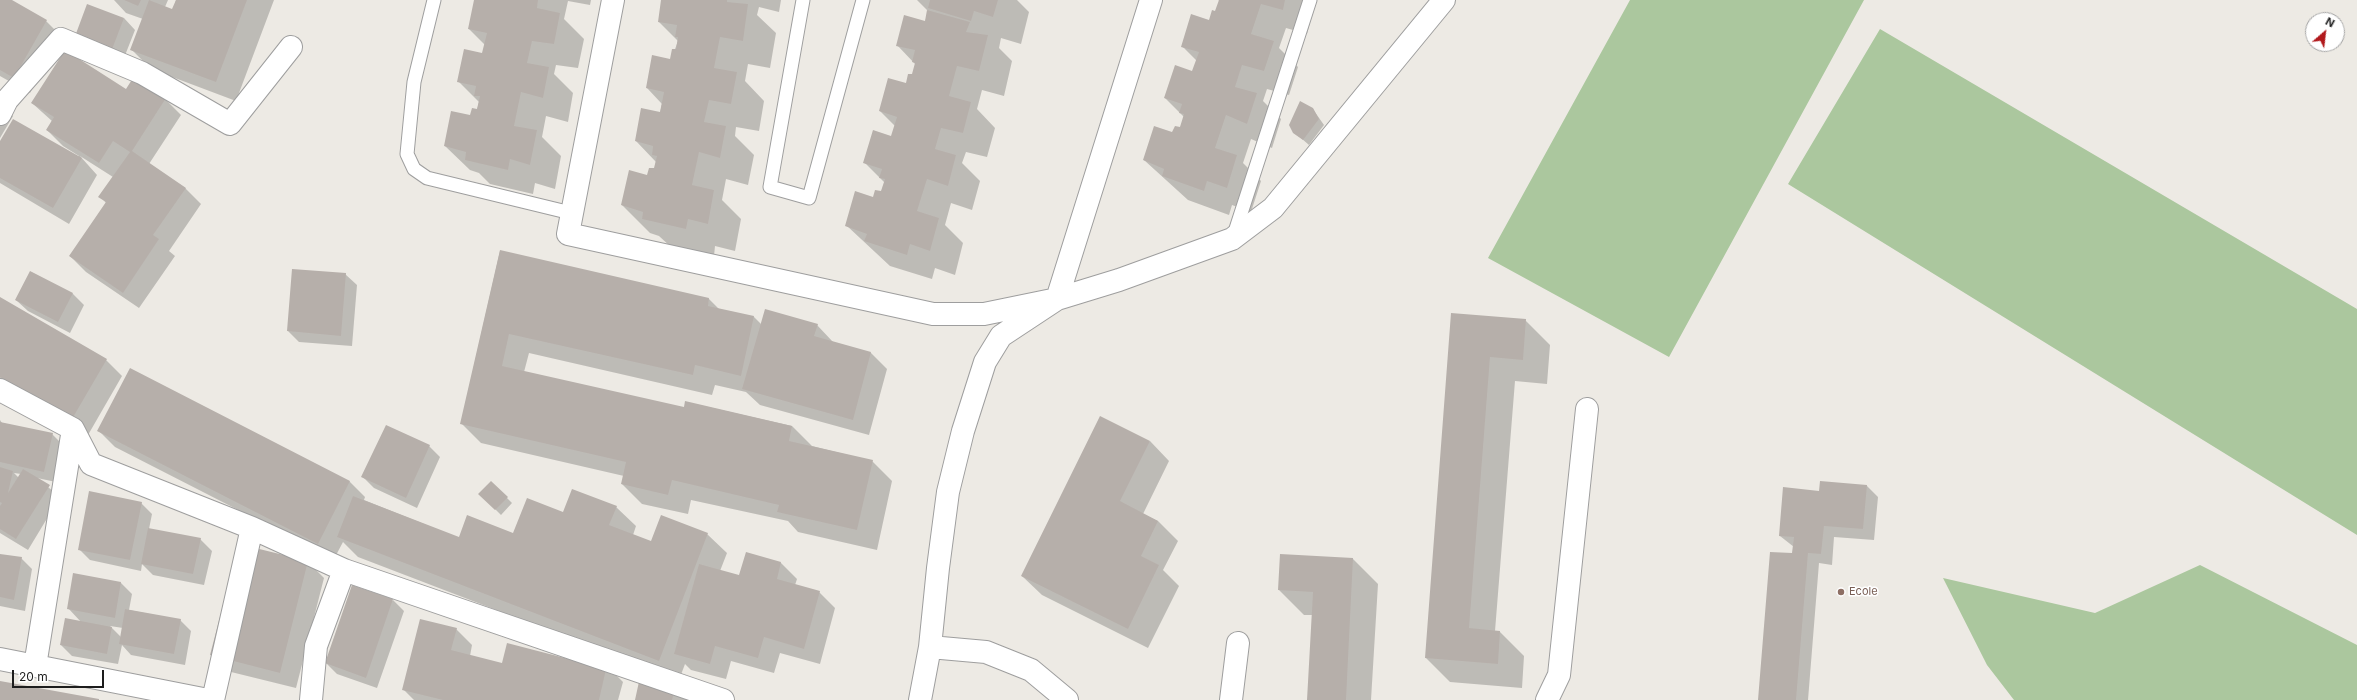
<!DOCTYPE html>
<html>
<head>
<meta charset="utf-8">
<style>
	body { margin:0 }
	#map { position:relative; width:2357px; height:700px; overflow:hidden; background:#edeae4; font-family:Inter,sans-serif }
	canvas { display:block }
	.north { position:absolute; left:2305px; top:12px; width:40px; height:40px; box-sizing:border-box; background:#fff; border:1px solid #a5a5a5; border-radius:50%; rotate:28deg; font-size:11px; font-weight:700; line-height:16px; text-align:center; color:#1d1d1d }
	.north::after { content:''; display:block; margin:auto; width:14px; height:18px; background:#b1191c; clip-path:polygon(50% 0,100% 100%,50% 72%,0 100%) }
	.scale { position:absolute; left:12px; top:670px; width:92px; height:18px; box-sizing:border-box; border:2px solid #1d1d1d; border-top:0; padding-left:5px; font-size:12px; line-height:14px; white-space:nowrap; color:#1d1d1d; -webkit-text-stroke:3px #fff; paint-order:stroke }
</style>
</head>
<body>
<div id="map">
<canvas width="2357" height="700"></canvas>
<div class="north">N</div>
<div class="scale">20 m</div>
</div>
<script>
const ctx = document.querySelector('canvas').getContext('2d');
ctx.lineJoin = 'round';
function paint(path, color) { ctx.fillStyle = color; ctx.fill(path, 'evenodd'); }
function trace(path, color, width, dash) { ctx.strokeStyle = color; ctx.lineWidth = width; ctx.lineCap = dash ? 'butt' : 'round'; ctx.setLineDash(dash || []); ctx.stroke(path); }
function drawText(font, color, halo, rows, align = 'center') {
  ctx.font = font + ' Inter,sans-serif'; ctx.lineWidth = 3; ctx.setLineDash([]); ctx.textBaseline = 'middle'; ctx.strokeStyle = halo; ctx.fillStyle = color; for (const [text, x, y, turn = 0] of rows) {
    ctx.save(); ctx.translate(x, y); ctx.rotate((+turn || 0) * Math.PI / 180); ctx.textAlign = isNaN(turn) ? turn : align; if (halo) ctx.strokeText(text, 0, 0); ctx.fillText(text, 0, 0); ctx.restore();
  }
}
paint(new Path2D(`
	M 1630,0 L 1864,0 L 1669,357 L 1488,258 Z
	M 1880,29 L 2357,309 L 2357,535 L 1788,184 Z
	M 2200,565 L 2357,645 L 2357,700 L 2014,700 L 1987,665 L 1943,578 L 2095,613 Z`), '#abc79e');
paint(new Path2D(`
	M 0,0 L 10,0 L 46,21 L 62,37 L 30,93 L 0,76 Z
	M 114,0 L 168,0 L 165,7 L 173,10 L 176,0 L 274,0 L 236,101 L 151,69 L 131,49 L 143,19 L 126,13 Z
	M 475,0 L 591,0 L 590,5 L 568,1 L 564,19 L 584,39 L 578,68 L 556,65 L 554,74 L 573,93 L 568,122 L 546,116 L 542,137 L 561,156 L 555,189 L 535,183 L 533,194 L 490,184 L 479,173 L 470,170 L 445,146 L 477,110 L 479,102 L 459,82 L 483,54 L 485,45 L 469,29 Z
	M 662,0 L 781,0 L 779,12 L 759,7 L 757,15 L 776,33 L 770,68 L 748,64 L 745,81 L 764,101 L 759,131 L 736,127 L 735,136 L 754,155 L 748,185 L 726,179 L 722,200 L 741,219 L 735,251 L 715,246 L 714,256 L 671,247 L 659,236 L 650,233 L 622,205 L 655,170 L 656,162 L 636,141 L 660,113 L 662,104 L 647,88 L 671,60 L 678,41 L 659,22 Z
	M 917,0 L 1017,0 L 1029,12 L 1021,44 L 1001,38 L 999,48 L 1012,61 L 1004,96 L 982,90 L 977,109 L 995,128 L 987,157 L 966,152 L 962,163 L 980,181 L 972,210 L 951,203 L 945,225 L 963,243 L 955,275 L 935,268 L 932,279 L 890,266 L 846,225 L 881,192 L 885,183 L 865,163 L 892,137 L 895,126 L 880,111 L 907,85 L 913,75 L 916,65 L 897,45 L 925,22 L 928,11 Z
	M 1218,0 L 1316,0 L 1307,34 L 1286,28 L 1279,48 L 1298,67 L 1289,95 L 1267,89 L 1263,101 L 1281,119 L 1272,148 L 1251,139 L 1243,163 L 1261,181 L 1251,212 L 1232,205 L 1229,215 L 1188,200 L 1144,160 L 1180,128 L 1184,117 L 1165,98 L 1193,73 L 1197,61 L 1182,46 L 1210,21 L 1216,12 L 1220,1 Z
	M 124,18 L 135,30 L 122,63 L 87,50 Z
	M 127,90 L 165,99 L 181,115 L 149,164 L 185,188 L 201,204 L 169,251 L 175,256 L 139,308 L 86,272 L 70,256 L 106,203 L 100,196 L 113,177 L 80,156 L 97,175 L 69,224 L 0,183 L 0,143 L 78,157 L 79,156 L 63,146 L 47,130 L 52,121 L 32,103 Z
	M 0,103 L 13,116 L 0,138 Z
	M 1312,108 L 1324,125 L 1309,145 L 1294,132 Z
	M 500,251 L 709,299 L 719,309 L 754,317 L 762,325 L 817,325 L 833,342 L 871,353 L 887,369 L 869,435 L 760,405 L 746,392 L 715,385 L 712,395 L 529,353 L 524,372 L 684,408 L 686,402 L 792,426 L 812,446 L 872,461 L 892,481 L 877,550 L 798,532 L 788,521 L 691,500 L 688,514 L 642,504 L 622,484 L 624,476 L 481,443 L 461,423 Z
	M 31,272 L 73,294 L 84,305 L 70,333 L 28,311 L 16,300 Z
	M 345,274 L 357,285 L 352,346 L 299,342 L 288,331 Z
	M 0,298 L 106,360 L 122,376 L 88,435 L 0,383 Z
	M 1452,314 L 1525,320 L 1550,345 L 1547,384 L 1515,381 L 1495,631 L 1500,632 L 1524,656 L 1522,688 L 1450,682 L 1426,658 Z
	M 0,420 L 2,423 L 52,434 L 63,445 L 56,482 L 37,478 L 60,497 L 28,550 L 0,533 ZM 14,473 L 21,474 L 19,478 Z
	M 99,431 L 349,481 L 365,497 L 364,500 L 459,538 L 514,534 L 564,513 L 616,507 L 636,526 L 633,535 L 651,542 L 707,534 L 727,553 L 720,571 L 740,577 L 747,553 L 781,563 L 797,579 L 795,585 L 819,592 L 835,608 L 820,664 L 780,653 L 774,673 L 731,661 L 726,679 L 691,670 L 685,664 L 679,680 L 358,557 L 343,542 L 334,559 L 115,447 Z
	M 1150,441 L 1169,461 L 1143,514 L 1158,521 L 1178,541 L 1163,570 L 1179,586 L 1148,648 L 1042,595 L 1022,576 Z
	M 429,446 L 440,457 L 417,508 L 374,488 L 363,477 Z
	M 491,482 L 512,503 L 501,515 L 480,494 Z
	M 1867,486 L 1878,497 L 1874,540 L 1834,537 L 1832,565 L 1819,563 L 1808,700 L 1759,700 L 1793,555 L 1794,547 L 1780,536 L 1820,492 Z
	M 141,503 L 152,514 L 149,529 L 200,539 L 212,551 L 204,585 L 153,575 L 142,564 L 141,571 L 90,560 L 79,549 Z
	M 0,555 L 21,558 L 32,569 L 25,611 L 0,606 Z
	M 1281,555 L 1353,559 L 1378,584 L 1371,700 L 1308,700 L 1313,615 L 1304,615 L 1279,590 Z
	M 308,562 L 324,578 L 296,688 L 227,671 L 211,655 Z
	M 74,574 L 121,583 L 132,594 L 129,610 L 180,620 L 191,631 L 185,665 L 131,655 L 122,645 L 118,664 L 72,656 L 61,645 L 81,622 L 68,608 ZM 110,626 L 123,628 L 121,637 Z
	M 393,600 L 404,611 L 377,688 L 337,674 L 326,663 Z
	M 456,629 L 472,645 L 470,656 L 502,664 L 607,666 L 623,682 L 618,700 L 414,700 L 403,689 Z
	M 641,679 L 686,698 L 686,700 L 636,700 Z`), '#0003');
paint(new Path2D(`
	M 0,0 L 12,0 L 47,20 L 14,78 L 0,70 Z
	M 124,0 L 141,0 L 138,6 Z
	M 149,0 L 172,9 L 176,0 L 247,0 L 216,82 L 130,50 Z
	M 474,0 L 538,0 L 537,8 L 560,13 L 554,44 L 532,41 L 527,63 L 549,67 L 543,98 L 521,92 L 514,126 L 537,130 L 530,165 L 510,159 L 508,170 L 465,160 L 466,152 L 444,146 L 451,111 L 470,115 L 472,108 L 477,109 L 480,96 L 474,96 L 476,86 L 457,82 L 464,49 L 482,53 L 487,33 L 468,29 Z
	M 661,0 L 727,0 L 727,2 L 748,4 L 743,41 L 720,37 L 714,68 L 737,72 L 731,104 L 709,100 L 704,122 L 726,126 L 720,158 L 699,152 L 692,185 L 714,190 L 708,224 L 688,219 L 686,229 L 642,219 L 643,212 L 621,205 L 629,170 L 647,175 L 649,168 L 654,168 L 657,156 L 652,155 L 653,146 L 635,141 L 641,108 L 660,112 L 664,92 L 646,88 L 652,55 L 670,59 L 672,49 L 676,49 L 678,37 L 675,37 L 677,25 L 658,22 Z
	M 930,0 L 998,0 L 993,17 L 974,11 L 971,21 L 928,8 Z
	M 1219,0 L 1285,0 L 1283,10 L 1261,4 L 1251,34 L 1274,41 L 1264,71 L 1242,65 L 1235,87 L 1257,93 L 1247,124 L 1226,115 L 1215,148 L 1237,155 L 1227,188 L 1207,181 L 1204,191 L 1162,176 L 1164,169 L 1143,160 L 1154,126 L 1172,132 L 1175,126 L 1180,127 L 1184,114 L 1179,113 L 1182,104 L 1164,98 L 1175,65 L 1192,71 L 1199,52 L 1181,47 L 1191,14 L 1209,20 L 1212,10 L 1215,11 Z
	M 87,4 L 124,18 L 111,52 L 74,39 Z
	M 927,10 L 970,22 L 966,32 L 988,35 L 979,71 L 957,66 L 949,96 L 971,102 L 963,133 L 941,128 L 935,149 L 956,155 L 948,186 L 927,179 L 917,211 L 939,218 L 930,251 L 910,244 L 907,255 L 864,241 L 867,234 L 845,226 L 855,191 L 873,197 L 875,190 L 881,191 L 885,179 L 879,178 L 882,169 L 863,163 L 873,130 L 891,136 L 897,117 L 879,111 L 888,78 L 906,83 L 908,74 L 912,74 L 915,63 L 912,62 L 915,50 L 896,46 L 904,15 L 925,21 Z
	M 65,50 L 126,89 L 133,78 L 166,98 L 132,151 L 186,188 L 153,235 L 159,239 L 123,293 L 69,256 L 106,202 L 98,197 L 130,152 L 113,141 L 99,163 L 46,130 L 54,117 L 31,103 Z
	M 1300,101 L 1313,108 L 1319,119 L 1303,140 L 1293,133 L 1289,125 Z
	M 13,119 L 82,158 L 53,208 L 0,178 L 0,141 Z
	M 500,250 L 709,298 L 708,306 L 754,316 L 741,376 L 695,365 L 693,375 L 509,334 L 502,366 L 684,407 L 685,401 L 792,426 L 789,441 L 873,460 L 857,530 L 777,512 L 779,505 L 672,480 L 668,495 L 621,484 L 626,462 L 460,424 Z
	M 292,269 L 346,273 L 341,336 L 287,331 Z
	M 30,271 L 73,293 L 58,322 L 15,300 Z
	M 0,297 L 107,359 L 72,419 L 0,377 Z
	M 765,309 L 818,324 L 814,336 L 871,352 L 853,420 L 742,389 Z
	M 1451,313 L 1526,319 L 1523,360 L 1490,357 L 1469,628 L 1500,631 L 1498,664 L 1425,658 Z
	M 130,368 L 350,481 L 318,544 L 97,431 Z
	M 1100,416 L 1150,441 L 1120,501 L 1158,521 L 1141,556 L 1159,565 L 1128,629 L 1021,576 Z
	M 0,422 L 53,433 L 44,472 L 0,462 Z
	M 386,425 L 430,445 L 406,498 L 361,477 Z
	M 0,467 L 13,471 L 8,493 L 23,469 L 50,485 L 16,539 L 0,529 L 0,506 L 2,503 L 0,502 Z
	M 491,481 L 508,497 L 495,510 L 478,494 Z
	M 1820,481 L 1867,485 L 1863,529 L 1824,526 L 1821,554 L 1808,553 L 1796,700 L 1758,700 L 1770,552 L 1792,553 L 1794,537 L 1779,536 L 1783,487 L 1819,491 Z
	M 572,489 L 617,506 L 609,525 L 651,541 L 661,515 L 708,533 L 659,661 L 337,537 L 353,496 L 459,537 L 467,515 L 513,533 L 527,498 L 563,512 Z
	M 89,491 L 142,502 L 130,560 L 78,550 Z
	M 148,528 L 201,538 L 193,574 L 141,564 Z
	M 239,544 L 308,561 L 280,673 L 210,655 Z
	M 746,552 L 781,562 L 777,579 L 820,591 L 804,649 L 764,637 L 758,658 L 715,646 L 710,664 L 674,654 L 699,564 L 739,575 Z
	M 0,554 L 22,557 L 14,600 L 0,597 Z
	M 1280,554 L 1353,558 L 1346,700 L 1307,700 L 1313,592 L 1278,590 Z
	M 73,573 L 121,582 L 115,618 L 67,609 Z
	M 352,585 L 393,599 L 366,678 L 325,663 Z
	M 125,609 L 181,619 L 174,654 L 119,644 Z
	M 65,618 L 112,627 L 107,654 L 60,645 Z
	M 420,619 L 457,628 L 451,650 L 502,663 L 507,643 L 588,664 L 607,665 L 599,700 L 443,700 L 402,690 Z
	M 640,677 L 676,686 L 672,700 L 635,700 Z
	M 0,681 L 99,699 L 99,700 L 0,700 Z`), '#b6afaa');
const service = new Path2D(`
	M 434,0 L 414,82 L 407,154 L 414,169 L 427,178 L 571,213
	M 803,0 L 770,187 L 809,198 L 863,0
	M 1233,238 L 1310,0`);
const minor = new Path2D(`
	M 613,0 L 568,234 L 933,314 L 984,314 L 1057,299 L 1119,280 L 1232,239 L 1273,208 L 1444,0
	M 0,114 L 7,100 L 61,39 L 142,73 L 230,124 L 291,47
	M 0,390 L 73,429 L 91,464 L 252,528 L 344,570 L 316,646 L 311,700
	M 344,570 L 723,700
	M 930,647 L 986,652 L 1031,670 L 1067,700
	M 0,659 L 208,700
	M 35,666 L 73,429
	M 213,700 L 252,528
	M 920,700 L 930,647 L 938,568 L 948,492 L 963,431 L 985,362 L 1001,336 L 1057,299 L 1151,0
	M 1231,700 L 1238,643
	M 1547,700 L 1559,675 L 1587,409`);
trace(service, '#9e9e9e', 15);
trace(minor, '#9e9e9e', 24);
trace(service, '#fff', 13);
trace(minor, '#fff', 22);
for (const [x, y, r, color] of [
	[1841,592,4,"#8d6e63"]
]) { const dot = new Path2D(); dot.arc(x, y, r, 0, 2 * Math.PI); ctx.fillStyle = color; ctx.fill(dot); trace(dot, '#fff', 1.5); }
drawText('11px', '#785e54', '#fff', [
	["Ecole",1849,592]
], 'left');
</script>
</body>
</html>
